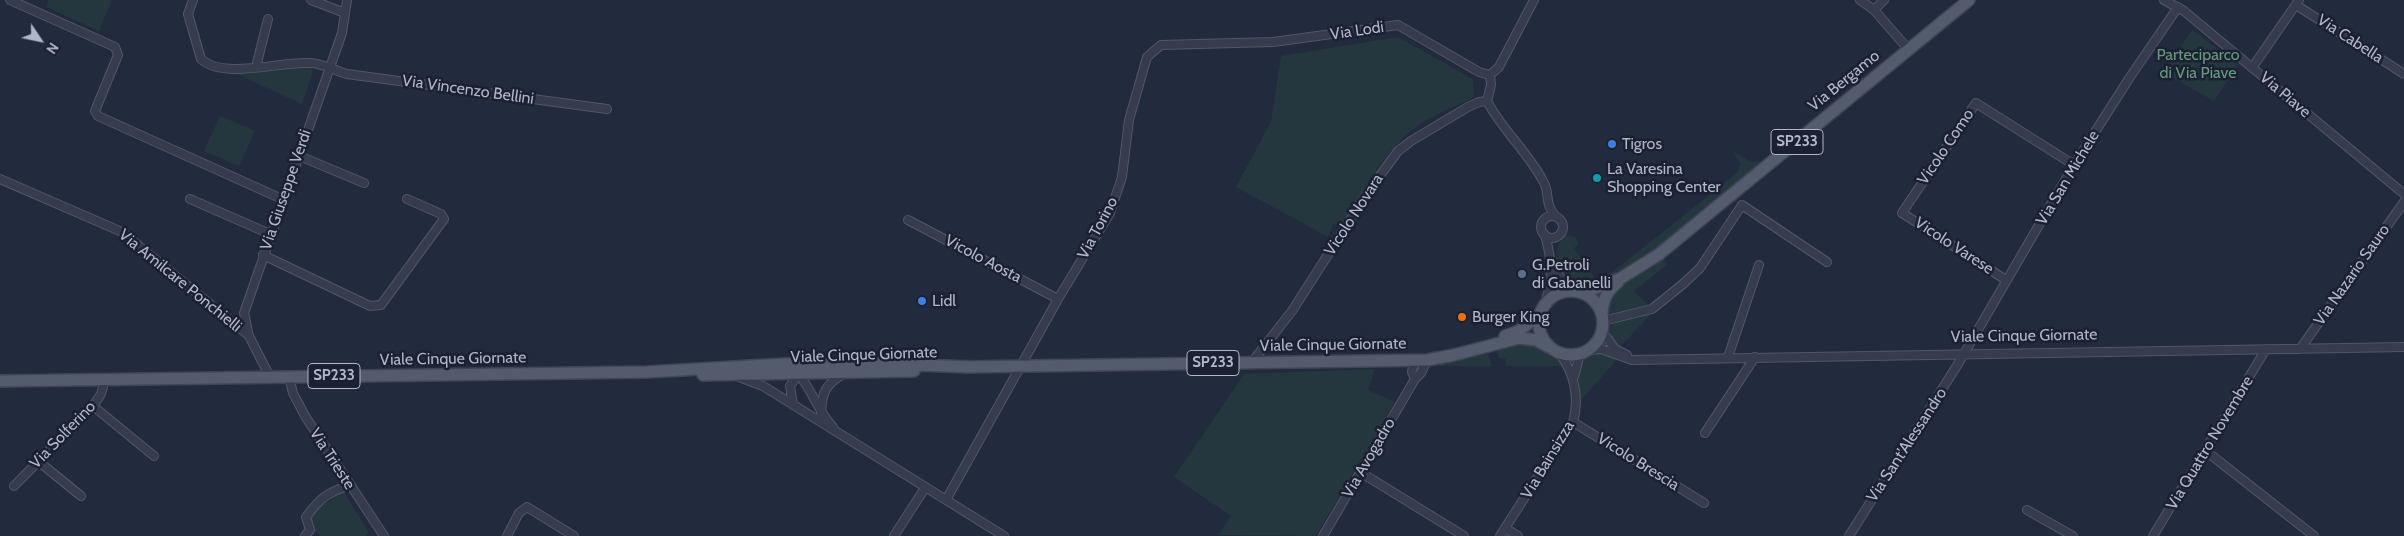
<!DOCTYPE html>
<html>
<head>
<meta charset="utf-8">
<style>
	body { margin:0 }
	#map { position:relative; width:2404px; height:536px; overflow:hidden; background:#222a3d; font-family:Cabin,sans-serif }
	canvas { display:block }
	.north { position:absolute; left:15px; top:15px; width:50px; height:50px; -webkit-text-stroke:4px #1b2132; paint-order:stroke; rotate:124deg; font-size:14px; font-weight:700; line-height:20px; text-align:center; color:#b1b7c8 }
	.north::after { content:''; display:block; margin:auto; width:18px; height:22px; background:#b1b7c8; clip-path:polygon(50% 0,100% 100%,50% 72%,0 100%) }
</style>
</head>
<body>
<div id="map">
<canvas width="2404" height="536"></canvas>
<div class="north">N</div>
</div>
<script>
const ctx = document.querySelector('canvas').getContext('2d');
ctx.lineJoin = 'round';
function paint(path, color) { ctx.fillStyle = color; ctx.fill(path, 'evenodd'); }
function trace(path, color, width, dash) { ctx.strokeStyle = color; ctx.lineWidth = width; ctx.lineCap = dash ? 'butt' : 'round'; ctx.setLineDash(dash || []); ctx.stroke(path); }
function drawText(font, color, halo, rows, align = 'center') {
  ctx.font = font + ' Cabin,sans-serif'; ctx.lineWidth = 5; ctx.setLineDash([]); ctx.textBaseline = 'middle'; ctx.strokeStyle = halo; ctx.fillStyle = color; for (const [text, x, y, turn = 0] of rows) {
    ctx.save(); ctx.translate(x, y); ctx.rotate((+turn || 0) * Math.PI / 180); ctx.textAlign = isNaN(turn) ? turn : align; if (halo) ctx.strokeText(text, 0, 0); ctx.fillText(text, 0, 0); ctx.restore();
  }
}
paint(new Path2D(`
	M 49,0 L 112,0 L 99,31 L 46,7 Z
	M 2192,30 L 2238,64 L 2214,101 L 2163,72 Z
	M 1398,37 L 1473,79 L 1474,97 C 1455,107 1432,115 1416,127 C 1383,152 1363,192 1342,226 L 1333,224 L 1328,237 L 1236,187 L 1271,122 L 1281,56 Z
	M 311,68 L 313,72 L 302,104 L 234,73 Z
	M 220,116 L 255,131 L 239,166 L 204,151 Z
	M 1733,151 L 1751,162 L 1766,161 C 1733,188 1618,290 1577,285 C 1569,284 1564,278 1559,272 C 1555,259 1554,244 1566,235 L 1575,237 L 1579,244 L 1574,248 L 1595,278 L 1614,271 L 1738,172 L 1740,164 Z
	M 1664,259 L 1668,264 L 1634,291 L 1649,306 L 1612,315 L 1607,312 L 1609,298 L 1620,287 Z
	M 1653,312 L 1619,348 L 1613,343 L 1609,330 L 1612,324 Z
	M 1519,344 C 1536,343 1554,352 1563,366 L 1506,366 L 1506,359 L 1499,358 L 1496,349 Z
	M 1487,352 L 1492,366 L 1430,366 L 1472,358 Z
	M 1597,352 L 1604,352 L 1615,358 L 1615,362 L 1580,401 C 1578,379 1571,360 1597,352 Z
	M 1375,369 L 1368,390 L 1395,402 L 1316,536 L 1218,535 L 1231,516 L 1174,477 L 1244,374 Z
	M 344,492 L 368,531 L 367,536 L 321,536 L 312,529 L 308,517 L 318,504 L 324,504 Z`), '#24373e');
const street = new Path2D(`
	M 10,0 L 115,47 L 118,55 L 97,106 L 95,111 L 98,116 L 282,199
	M 193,0 L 188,14 L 201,59 C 223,80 281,61 310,63 C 323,63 335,71 347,74 L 607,109
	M 311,0 L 345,13
	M 1860,0 L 1874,10 L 1909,50
	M 2164,0 L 2184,11 L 2404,194
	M 2296,5 L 2404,74
	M 1874,10 L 1884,0
	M 256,67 L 268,19
	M 2252,68 L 2299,0
	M 1490,75 L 1491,85 L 1487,101 C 1502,130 1528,152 1543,181 C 1551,194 1543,202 1556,217
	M 297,155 L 364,183
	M 0,179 L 122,232 L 248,335
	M 190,199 L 270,234
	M1541 227a11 11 0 1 1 22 0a11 11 0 1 1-22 0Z
	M 908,220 L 1058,299
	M 263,255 L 370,306 L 381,305 L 444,219 L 441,214 L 407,199
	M 1551,267 L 1572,290
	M 2006,280 L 1902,213 L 1976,103 L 2074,165
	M 1544,305 C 1554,282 1552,259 1545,235
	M 1603,321 L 1652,309 L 1683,284 L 1700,268 L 1742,205 L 1827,262
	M 1602,331 L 1615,349 L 1627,355
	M 2300,349 L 2404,202
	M 1589,350 L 1601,349 L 1632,360 L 2404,347
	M 1728,357 L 1759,265
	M 1414,360 L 1412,372 L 1415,379 L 1421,373 L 1427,360
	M 1252,362 L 1292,311 L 1368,192 L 1398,151 L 1411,141 L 1468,107 L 1479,102 L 1487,101
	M 797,373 C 812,388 817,411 833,427
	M 270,377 L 249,336 L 244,313 L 342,33 L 347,0
	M 289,377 L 293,393 L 305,416 L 384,536
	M 739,377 L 763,386 L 1004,536
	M 1574,377 L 1580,354
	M 793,405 L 790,386 L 799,373
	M 93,406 L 154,456
	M 821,413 C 822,391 826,384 845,373
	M 1573,422 L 1704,503
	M 1705,433 L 1755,357
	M 2206,451 L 2314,536
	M 38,461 L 81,496
	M 1360,472 L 1464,536
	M 14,486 L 93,406 L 101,394 L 105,380
	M 946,500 L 1058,299 L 1110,213 L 1122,177 L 1129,120 L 1147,57 L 1161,45 L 1273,42 L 1398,25 L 1479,72 L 1490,75 L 1499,67 L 1534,0
	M 2027,510 L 2073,536
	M 1505,528 L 1518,536
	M 305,536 L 310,530 L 306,517 C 321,497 327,493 350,485
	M 507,536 L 519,513 L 527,507 L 574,536
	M 894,536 L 925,488
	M 1323,536 L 1415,379
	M 1500,536 L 1573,422 C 1580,398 1574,373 1560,354
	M 1849,536 L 1958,364 L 2074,165 L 2130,77 L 2178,7
	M 2153,536 L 2266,349`);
const primary = new Path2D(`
	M1539 323a32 32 0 1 1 64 0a32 32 0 1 1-64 0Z
	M 1583,293 L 1621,278 L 1658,255 L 1969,0
	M 1602,313 C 1603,299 1607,291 1618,282
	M 1505,336 L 1519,331 L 1539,315
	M 965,367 L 1427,360 L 1454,355 L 1519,338 L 1536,340 L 1549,347
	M 703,375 L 914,371
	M 0,381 L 647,372 L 785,364 L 891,364 L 971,367`);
trace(street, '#515768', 10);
trace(primary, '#3f4556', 14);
trace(street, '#363c4d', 8);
trace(primary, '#535b6d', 11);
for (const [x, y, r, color] of [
	[1612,144,5,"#3f7fe0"],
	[1597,178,5,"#0f9aa8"],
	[1522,274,5,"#5c6f8a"],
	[922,301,5,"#3f7fe0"],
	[1462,317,5,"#e8710a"]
]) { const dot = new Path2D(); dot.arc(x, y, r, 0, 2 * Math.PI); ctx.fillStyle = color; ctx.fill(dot); trace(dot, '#1b2132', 2); }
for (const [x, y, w] of [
	[1797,142,52],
	[1213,363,52],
	[334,376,52]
]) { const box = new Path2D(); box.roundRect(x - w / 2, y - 12.5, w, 25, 4); ctx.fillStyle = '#1b2132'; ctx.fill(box); trace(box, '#b1b7c8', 1); }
drawText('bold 15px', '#b1b7c8', null, [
	["SP233",1797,142],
	["SP233",1213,363],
	["SP233",334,376]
]);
drawText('16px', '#b1b7c8', '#1b2132', [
	["Via Lodi",1357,31,-8],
	["Via Cabella",2350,39,33],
	["Via Bergamo",1844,81,-39],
	["Via Vincenzo Bellini",468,90,8],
	["Via Piave",2285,95,40],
	["Vicolo Como",1946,147,-56],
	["Via San Michele",2068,178,-59],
	["Via Giuseppe Verdi",286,190,-71],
	["Vicolo Novara",1354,215,-57],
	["Via Torino",1098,228,-62],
	["Vicolo Varese",1954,246,33],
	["Vicolo Aosta",983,259,28],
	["Via Nazario Sauro",2352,275,-55],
	["Via Amilcare Ponchielli",180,281,39],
	["Viale Cinque Giornate",2024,336,-1],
	["Viale Cinque Giornate",1333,345,-1],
	["Viale Cinque Giornate",864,355,-2],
	["Viale Cinque Giornate",453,359,-1],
	["Via Solferino",63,435,-46],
	["Via Quattro Novembre",2210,443,-59],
	["Via Sant'Alessandro",1907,445,-57],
	["Via Avogadro",1369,458,-60],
	["Via Trieste",332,459,57],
	["Via Bainsizza",1548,460,-59],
	["Vicolo Brescia",1638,462,32]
]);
drawText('16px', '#679b7a', '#1b2132', [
	["Parteciparco",2198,55],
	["di Via Piave",2198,73]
]);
drawText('16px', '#b1b7c8', '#1b2132', [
	["Tigros",1622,144],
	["La Varesina",1607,169],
	["Shopping Center",1607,187],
	["G.Petroli",1532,265],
	["di Gabanelli",1532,283],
	["Lidl",932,301],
	["Burger King",1472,317]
], 'left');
</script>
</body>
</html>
